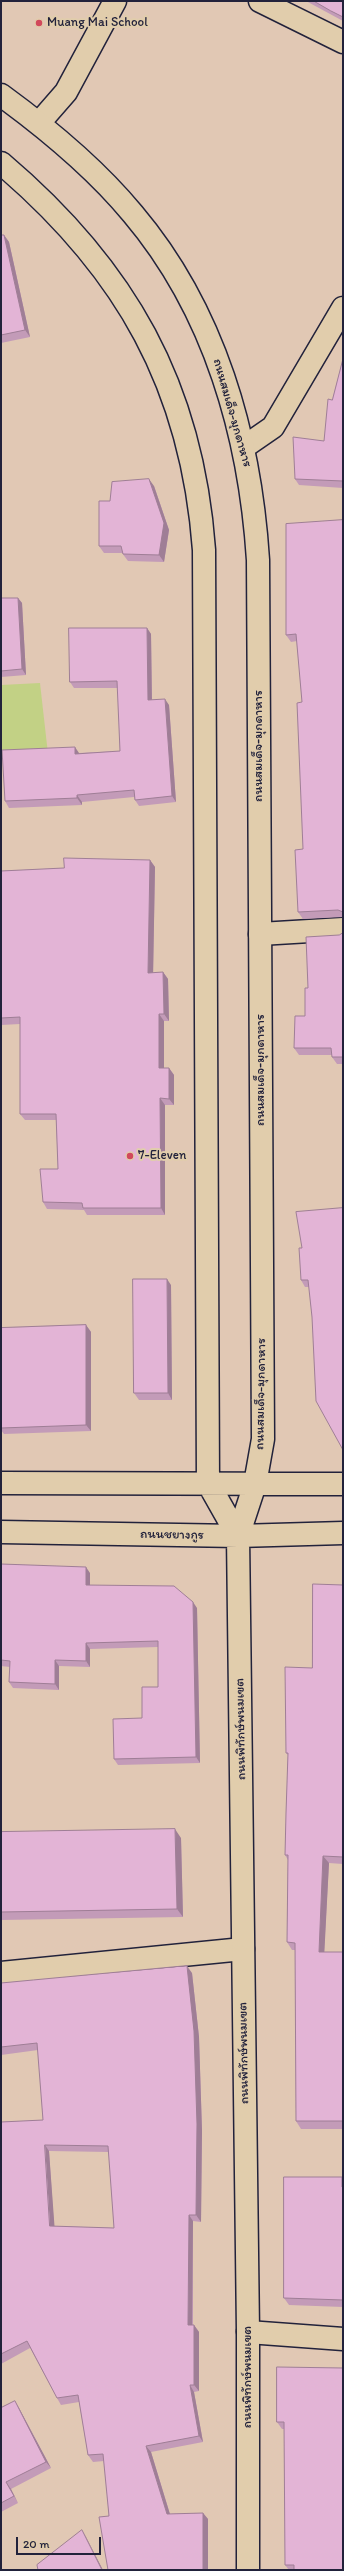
<!DOCTYPE html>
<html>
<head>
<meta charset="utf-8">
<style>
	body { margin:0 }
	#map { position:relative; width:344px; height:2571px; overflow:hidden; background:#e1c8b4; font-family:Itim,sans-serif }
	canvas { display:block }
	.frame { position:absolute; inset:0; border:2px solid #22223b; pointer-events:none }
	.scale { position:absolute; left:16px; top:2537px; width:85px; height:18px; box-sizing:border-box; border:2px solid #22223b; border-top:0; padding-left:5px; font-size:12px; line-height:14px; white-space:nowrap; color:#22223b; -webkit-text-stroke:3px #e1cdac; paint-order:stroke }
</style>
</head>
<body>
<div id="map">
<canvas width="344" height="2571"></canvas>
<div class="frame"></div>
<div class="scale">20 m</div>
</div>
<script>
const ctx = document.querySelector('canvas').getContext('2d');
ctx.lineJoin = 'round';
function paint(path, color) { ctx.fillStyle = color; ctx.fill(path, 'evenodd'); }
function trace(path, color, width, dash) { ctx.strokeStyle = color; ctx.lineWidth = width; ctx.lineCap = dash ? 'butt' : 'round'; ctx.setLineDash(dash || []); ctx.stroke(path); }
function drawText(font, color, halo, rows, align = 'center') {
  ctx.font = font + ' Itim,"Playpen Sans Thai",sans-serif'; ctx.lineWidth = 4; ctx.setLineDash([]); ctx.textBaseline = 'middle'; ctx.strokeStyle = halo; ctx.fillStyle = color; for (const [text, x, y, turn = 0] of rows) {
    ctx.save(); ctx.translate(x, y); ctx.rotate((+turn || 0) * Math.PI / 180); ctx.textAlign = isNaN(turn) ? turn : align; if (halo) ctx.strokeText(text, 0, 0); ctx.fillText(text, 0, 0); ctx.restore();
  }
}
paint(new Path2D(`
	M 40,683 L 48,754 L 1,757 L 1,685 Z`), '#c2d185');
const minor = new Path2D(`
	M 260,1 L 343,42
	M 39,123 L 66,92 L 115,1
	M 244,447 L 273,427 L 343,308
	M 260,934 L 343,929
	M 1,1973 L 243,1949
	M 248,2332 L 343,2339`);
const primary = new Path2D(`
	M 1,95 C 49,130 95,168 133,214 C 215,311 250,436 258,560 L 263,1439 L 255,1484 L 238,1536 L 248,2332 L 248,2570
	M 1,163 C 126,269 192,386 204,550 L 208,1483 L 238,1536
	M 1,1483 L 343,1484
	M 1,1532 L 238,1536 L 343,1533`);
trace(minor, '#22223b', 25);
trace(primary, '#22223b', 25);
trace(minor, '#e1cdac', 22);
trace(primary, '#e1cdac', 22);
paint(new Path2D(`
	M 306,1 L 343,1 L 343,21 Z
	M 1,235 L 4,235 L 9,242 L 30,337 L 1,343 Z
	M 343,359 L 343,488 L 299,485 L 295,479 L 324,441 L 332,400 Z
	M 154,486 L 169,530 L 164,562 L 128,561 L 122,553 L 104,553 L 99,546 L 110,501 Z
	M 343,520 L 343,917 L 303,919 L 298,912 L 303,849 L 302,702 L 297,641 L 291,642 L 286,635 Z
	M 1,598 L 18,598 L 22,603 L 26,675 L 1,677 Z
	M 147,628 L 151,634 L 152,700 L 169,705 L 176,802 L 139,806 L 135,800 L 134,797 L 82,802 L 82,805 L 9,808 L 5,801 L 79,753 L 120,751 L 118,688 L 74,688 L 70,682 Z
	M 150,860 L 155,867 L 153,973 L 163,972 L 168,979 L 169,1021 L 164,1021 L 164,1068 L 169,1068 L 174,1075 L 174,1105 L 165,1105 L 165,1215 L 87,1215 L 84,1210 L 47,1209 L 43,1202 L 58,1169 L 56,1120 L 25,1120 L 20,1114 L 20,1024 L 1,1025 L 1,871 L 64,868 Z
	M 343,933 L 343,1064 L 337,1064 L 332,1057 L 332,1055 L 299,1055 L 294,1048 L 305,1016 L 308,988 L 339,935 Z
	M 343,1208 L 312,1317 L 309,1287 L 305,1287 L 301,1280 L 302,1248 Z
	M 171,1285 L 172,1400 L 139,1400 L 134,1393 Z
	M 86,1325 L 91,1332 L 91,1431 L 4,1434 L 1,1430 L 1,1328 Z
	M 1,1564 L 90,1573 L 90,1585 L 197,1608 L 200,1763 L 118,1765 L 114,1759 L 142,1718 L 158,1687 L 158,1647 L 90,1649 L 90,1667 L 59,1666 L 59,1690 L 13,1688 L 9,1682 L 10,1667 L 1,1666 Z
	M 343,1585 L 343,1864 L 329,1863 L 324,1952 L 343,1952 L 343,2129 L 301,2129 L 296,2121 L 295,1950 L 292,1950 L 287,1942 L 288,1860 L 285,1855 L 288,1755 L 286,1753 L 312,1668 Z
	M 1,1832 L 181,1838 L 183,1917 L 1,1920 Z
	M 192,1973 L 199,2037 L 202,2131 L 201,2222 L 193,2221 L 193,2325 L 194,2325 L 199,2332 L 199,2391 L 194,2392 L 203,2442 L 151,2452 L 170,2514 L 203,2513 L 208,2519 L 109,2516 L 104,2461 L 93,2462 L 88,2455 L 79,2402 L 61,2405 L 57,2398 L 30,2348 L 1,2364 L 1,2122 L 43,2120 L 38,2050 L 1,2055 L 1,1983 ZM 49,2151 L 109,2152 L 114,2228 L 54,2226 Z
	M 342,2177 L 343,2178 L 343,2307 L 289,2305 L 284,2298 Z
	M 343,2368 L 343,2570 L 289,2570 L 285,2565 L 285,2429 L 282,2429 L 277,2422 Z
	M 15,2401 L 19,2408 L 51,2468 L 11,2489 L 18,2503 L 1,2512 L 1,2408 Z`), '#c39bb8');
paint(new Path2D(`
	M 4,235 L 9,242 L 30,337 L 25,330 Z
	M 149,479 L 154,486 L 169,530 L 164,562 L 159,555 Z
	M 18,598 L 22,603 L 26,675 L 22,669 Z
	M 147,628 L 151,634 L 152,707 L 148,700 Z
	M 165,699 L 169,705 L 176,802 L 172,796 Z
	M 75,747 L 79,753 L 79,760 L 75,754 Z
	M 77,795 L 82,802 L 82,805 L 77,798 Z
	M 150,860 L 155,867 L 153,979 L 148,973 Z
	M 163,972 L 168,979 L 169,1021 L 164,1014 Z
	M 159,1014 L 164,1021 L 164,1075 L 159,1068 Z
	M 169,1068 L 174,1075 L 174,1105 L 169,1099 Z
	M 160,1098 L 165,1105 L 165,1215 L 161,1208 Z
	M 167,1279 L 171,1285 L 172,1400 L 168,1393 Z
	M 86,1325 L 91,1332 L 91,1431 L 86,1425 Z
	M 86,1567 L 90,1573 L 90,1591 L 86,1585 Z
	M 193,1602 L 197,1608 L 200,1763 L 196,1757 Z
	M 86,1643 L 90,1649 L 90,1667 L 86,1661 Z
	M 55,1660 L 59,1666 L 59,1690 L 55,1684 Z
	M 175,1829 L 181,1838 L 183,1917 L 177,1909 Z
	M 323,1856 L 329,1863 L 324,1959 L 319,1952 Z
	M 187,1966 L 192,1973 L 199,2037 L 202,2131 L 201,2222 L 196,2215 Z
	M 45,2145 L 49,2151 L 55,2233 L 50,2226 Z
	M 342,2177 L 343,2178 L 343,2188 L 342,2187 Z
	M 189,2215 L 193,2221 L 192,2332 L 188,2325 Z
	M 194,2325 L 199,2332 L 199,2391 L 194,2385 Z
	M 190,2385 L 194,2392 L 203,2442 L 199,2436 Z
	M 15,2401 L 19,2408 L 51,2468 L 46,2462 Z
	M 146,2446 L 151,2452 L 172,2521 L 167,2514 Z
	M 6,2482 L 11,2489 L 18,2503 Z
	M 203,2513 L 208,2519 L 208,2570 L 203,2570 Z
	M 82,2530 L 86,2537 L 103,2570 L 102,2570 Z`), '#9f7e96');
const building = new Path2D(`
	M 314,1 L 343,1 L 343,17 L 331,11 Z
	M 1,235 L 4,235 L 25,330 L 1,335 Z
	M 343,359 L 343,481 L 295,479 L 293,437 L 324,441 L 328,399 L 332,400 Z
	M 149,479 L 164,523 L 159,555 L 123,554 L 121,546 L 99,546 L 99,501 L 110,501 L 112,482 Z
	M 343,520 L 343,912 L 338,910 L 298,912 L 295,850 L 303,849 L 297,703 L 302,702 L 296,634 L 286,635 L 286,524 Z
	M 1,598 L 18,598 L 22,669 L 1,671 Z
	M 69,628 L 147,628 L 148,700 L 165,699 L 172,796 L 135,800 L 134,790 L 77,795 L 77,798 L 5,801 L 2,750 L 75,747 L 75,754 L 120,751 L 117,681 L 70,682 Z
	M 64,858 L 150,860 L 148,973 L 163,972 L 164,1014 L 159,1014 L 159,1068 L 169,1068 L 169,1099 L 160,1098 L 161,1208 L 83,1208 L 82,1203 L 43,1202 L 40,1169 L 58,1169 L 56,1114 L 20,1114 L 20,1017 L 1,1018 L 1,871 L 64,868 Z
	M 343,933 L 343,1057 L 332,1057 L 331,1048 L 294,1048 L 295,1016 L 305,1016 L 305,988 L 308,988 L 306,937 L 339,935 Z
	M 343,1208 L 343,1450 L 316,1401 L 312,1317 L 308,1280 L 301,1280 L 299,1248 L 302,1248 L 296,1212 Z
	M 133,1279 L 167,1279 L 168,1393 L 134,1393 Z
	M 86,1325 L 86,1425 L 1,1428 L 1,1328 Z
	M 1,1564 L 86,1567 L 86,1585 L 174,1586 L 193,1602 L 196,1757 L 114,1759 L 113,1719 L 142,1718 L 142,1687 L 158,1687 L 158,1641 L 86,1643 L 86,1661 L 55,1660 L 55,1684 L 9,1682 L 10,1661 L 1,1660 Z
	M 313,1584 L 343,1585 L 343,1857 L 323,1856 L 319,1952 L 343,1952 L 343,2121 L 296,2121 L 295,1943 L 287,1942 L 288,1855 L 285,1855 L 286,1813 L 288,1753 L 286,1753 L 285,1667 L 312,1668 Z
	M 175,1829 L 177,1909 L 1,1912 L 1,1832 Z
	M 187,1966 L 194,2031 L 197,2124 L 196,2215 L 189,2215 L 188,2325 L 194,2325 L 194,2385 L 190,2385 L 199,2436 L 146,2446 L 167,2514 L 203,2513 L 203,2570 L 108,2570 L 99,2517 L 109,2516 L 103,2454 L 88,2455 L 78,2395 L 57,2398 L 27,2341 L 1,2354 L 1,2122 L 43,2120 L 37,2043 L 1,2047 L 1,1983 L 33,1980 ZM 45,2145 L 108,2146 L 114,2228 L 50,2226 Z
	M 284,2177 L 342,2177 L 342,2187 L 343,2187 L 343,2300 L 284,2298 Z
	M 277,2367 L 343,2368 L 343,2570 L 294,2570 L 294,2565 L 285,2565 L 284,2422 L 277,2422 Z
	M 15,2401 L 46,2462 L 6,2482 L 14,2496 L 1,2503 L 1,2408 Z
	M 82,2530 L 102,2570 L 38,2570 L 37,2565 Z`);
paint(building, '#e3b4d6');
trace(building, '#9f7e96', 1);
for (const [x, y, r, color] of [
	[39,23,4,"#d1495b"],
	[130,1156,4,"#d1495b"]
]) { const dot = new Path2D(); dot.arc(x, y, r, 0, 2 * Math.PI); ctx.fillStyle = color; ctx.fill(dot); trace(dot, '#e1cdac', 1.5); }
drawText('13px', '#22223b', '#e1cdac', [
	["Muang Mai School",47,23],
	["7-Eleven",138,1156]
], 'left');
drawText('13px', '#22223b', '#e1cdac', [
	["ถนนสมเด็จ-มุกดาหาร",232,413,74],
	["ถนนสมเด็จ-มุกดาหาร",259,746,-90],
	["ถนนสมเด็จ-มุกดาหาร",261,1070,-90],
	["ถนนสมเด็จ-มุกดาหาร",261,1394,-89],
	["ถนนชยางกูร",172,1535,1],
	["ถนนพิทักษ์พนมเขต",241,1729,-91],
	["ถนนพิทักษ์พนมเขต",244,2053,-91],
	["ถนนพิทักษ์พนมเขต",248,2377,-90]
]);
</script>
</body>
</html>
